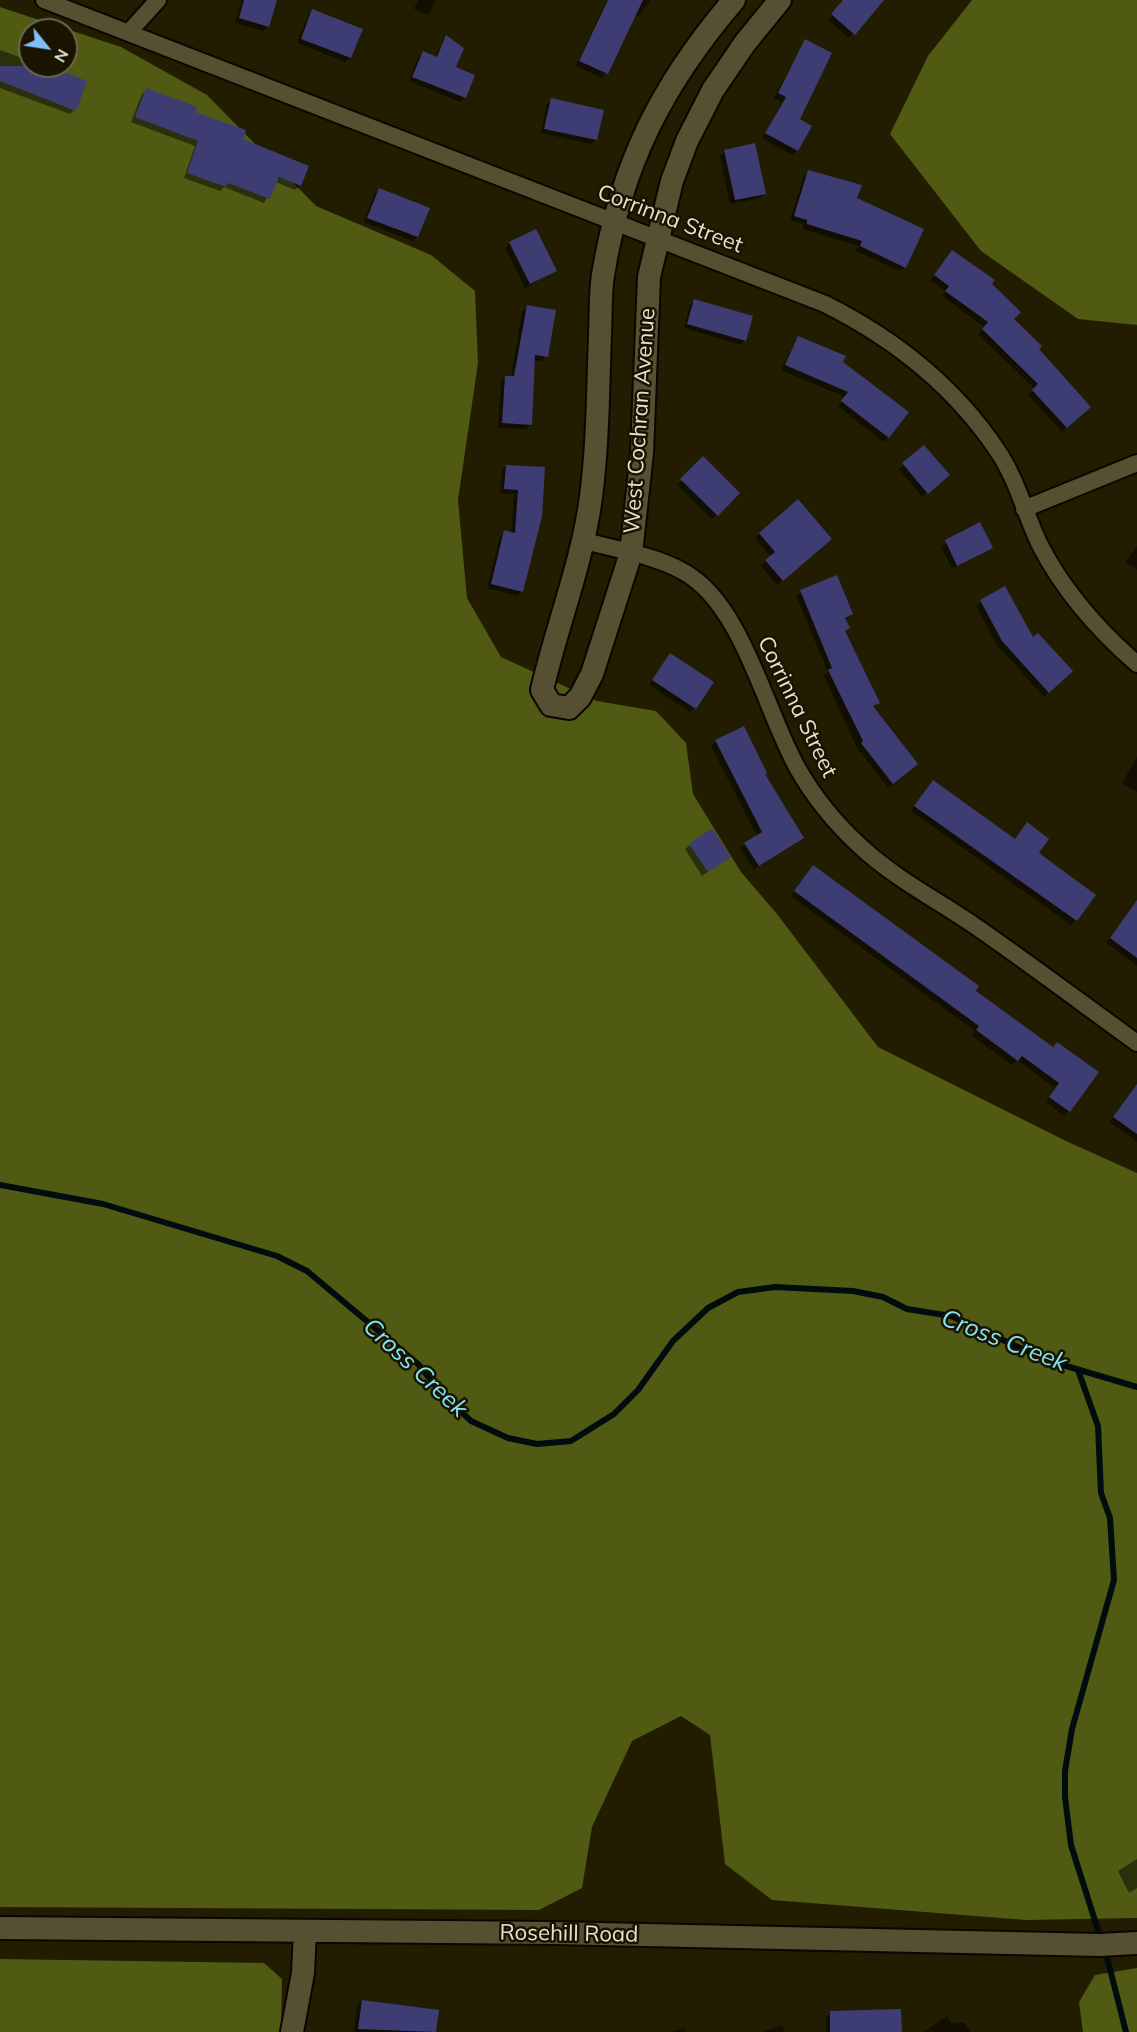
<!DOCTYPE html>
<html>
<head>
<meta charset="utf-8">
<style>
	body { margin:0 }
	#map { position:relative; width:1137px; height:2032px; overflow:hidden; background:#221c01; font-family:Mulish,sans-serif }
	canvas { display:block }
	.north { position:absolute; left:18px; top:18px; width:60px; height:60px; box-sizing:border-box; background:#191300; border:2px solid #6b6654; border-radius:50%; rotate:120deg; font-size:16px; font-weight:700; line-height:24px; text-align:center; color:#e5e2d1 }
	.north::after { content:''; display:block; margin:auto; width:21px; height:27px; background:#81bdfa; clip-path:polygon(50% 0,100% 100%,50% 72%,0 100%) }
</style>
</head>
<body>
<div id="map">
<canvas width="1137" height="2032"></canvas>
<div class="north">N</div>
</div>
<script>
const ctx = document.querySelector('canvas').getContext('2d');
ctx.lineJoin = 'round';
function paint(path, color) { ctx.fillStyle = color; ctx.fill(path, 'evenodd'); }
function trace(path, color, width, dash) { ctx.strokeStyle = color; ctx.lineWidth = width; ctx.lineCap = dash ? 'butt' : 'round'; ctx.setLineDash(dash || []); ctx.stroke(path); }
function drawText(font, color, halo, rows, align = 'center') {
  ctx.font = font + ' Mulish,sans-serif'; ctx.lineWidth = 5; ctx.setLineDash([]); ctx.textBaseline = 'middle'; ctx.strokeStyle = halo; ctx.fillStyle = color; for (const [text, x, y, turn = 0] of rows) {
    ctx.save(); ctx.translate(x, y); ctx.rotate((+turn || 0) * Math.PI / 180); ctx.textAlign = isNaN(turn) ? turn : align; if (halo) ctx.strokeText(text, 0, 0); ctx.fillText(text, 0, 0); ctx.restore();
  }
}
paint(new Path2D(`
	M 972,0 L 1137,0 L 1137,325 L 1078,319 L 981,251 L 890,134 L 928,56 Z
	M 0,7 L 121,47 L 207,95 L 316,206 L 431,255 L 475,291 L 478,363 L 458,500 L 467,598 L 501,657 L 597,701 L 656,711 L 686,743 L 693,794 L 741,872 L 777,914 L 878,1047 L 1066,1141 L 1137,1173 L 1137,1918 L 1026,1920 L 772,1900 L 725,1864 L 710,1735 L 681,1716 L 632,1741 L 592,1827 L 582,1888 L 539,1910 L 0,1907 ZM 30,30 L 66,30 L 66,66 L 30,66 Z
	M 0,1959 L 264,1963 L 282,1979 L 281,2032 L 0,2032 Z
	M 1137,1968 L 1137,2032 L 1083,2032 L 1079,2002 L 1095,1975 Z`), '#505a13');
paint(new Path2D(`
	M 242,0 L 275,0 L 268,26 L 263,31 L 235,23 Z
	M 418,0 L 436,0 L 429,15 L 414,9 Z
	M 607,0 L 651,0 L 638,16 L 635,14 L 602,78 L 576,66 Z
	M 844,0 L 882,0 L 849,38 L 828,20 Z
	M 312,11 L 350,58 L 345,62 L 297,43 L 308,16 Z
	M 446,37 L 465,97 L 460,102 L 409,81 L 418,58 L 423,53 L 435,58 Z
	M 805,41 L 797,150 L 792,155 L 762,138 L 782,102 L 774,98 Z
	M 0,50 L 30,61 L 30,66 L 42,66 L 74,110 L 70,114 L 0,88 Z
	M 147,89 L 193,113 L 300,185 L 295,190 L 276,182 L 264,203 L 224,187 L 220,191 L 184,178 L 195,146 L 131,122 L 142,94 Z
	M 552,100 L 596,140 L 591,144 L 541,133 L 547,104 Z
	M 725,152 L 765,193 L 760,198 L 730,204 L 720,156 Z
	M 809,171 L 856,199 L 905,267 L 900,271 L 856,251 L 858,246 L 803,229 L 803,224 L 790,220 L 804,176 Z
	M 379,190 L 417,237 L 412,241 L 364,222 L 374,195 Z
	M 510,243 L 555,271 L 525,288 L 505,248 Z
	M 948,256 L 990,284 L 1012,319 L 1036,349 L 1089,407 L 1062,432 L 1028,395 L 1035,389 L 978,334 L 985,328 L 942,296 L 946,291 L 930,280 Z
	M 695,301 L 745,340 L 740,345 L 684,328 L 690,305 Z
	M 527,307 L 546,356 L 542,361 L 534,360 L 530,424 L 526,429 L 498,428 L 501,382 L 505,377 L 511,378 L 522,312 Z
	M 798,337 L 842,362 L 888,437 L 883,442 L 838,406 L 845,397 L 781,370 Z
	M 924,447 L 943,480 L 922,497 L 899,469 Z
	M 703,458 L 738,493 L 712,519 L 677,485 Z
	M 506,466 L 544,468 L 522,591 L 517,596 L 487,588 L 500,537 L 505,532 L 511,533 L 514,494 L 500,493 L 502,471 Z
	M 798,501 L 825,544 L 777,585 L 761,566 L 771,557 L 755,538 Z
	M 979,524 L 991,548 L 952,569 L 941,546 Z
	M 1137,546 L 1137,570 L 1126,562 Z
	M 801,591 L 852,614 L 845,620 L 848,628 L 844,632 L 878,703 L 873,708 L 912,769 L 888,788 L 857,748 L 824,676 L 828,672 L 796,596 Z
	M 981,601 L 1071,671 L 1044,697 L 997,645 L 976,606 Z
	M 670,655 L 695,708 L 690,712 L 649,685 Z
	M 716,741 L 763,775 L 802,838 L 754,870 L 740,848 L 757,836 L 711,746 Z
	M 1137,757 L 1137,792 L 1122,783 Z
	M 929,786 L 1037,853 L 1094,895 L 1076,920 L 1071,925 L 911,811 Z
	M 690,845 L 729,857 L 702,876 L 685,849 Z
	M 809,871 L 1052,1049 L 1069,1111 L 1064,1116 L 1046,1102 L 1055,1088 L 1017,1060 L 1012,1065 L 972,1036 L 975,1031 L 791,896 Z
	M 1124,919 L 1137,920 L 1137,966 L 1106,943 Z
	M 1137,1096 L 1137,1142 L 1110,1122 L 1127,1097 Z
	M 1137,1859 L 1137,1888 L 1129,1893 L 1118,1871 Z
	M 362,2001 L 437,2011 L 434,2032 L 354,2032 L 357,2006 Z
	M 831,2012 L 900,2032 L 826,2032 L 826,2017 Z
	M 947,2016 L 952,2024 L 964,2022 L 971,2032 L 924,2032 Z
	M 782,2025 L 785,2032 L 763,2032 Z
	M 684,2028 L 685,2032 L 672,2032 Z`), '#0007');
trace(new Path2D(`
	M 0,1185 L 103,1204 L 277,1256 L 307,1271 L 418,1364 L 444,1396 L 471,1421 L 508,1438 L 537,1444 L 571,1441 L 614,1414 L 638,1390 L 673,1341 L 708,1308 L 738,1292 L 775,1287 L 853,1291 L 883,1297 L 907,1309 L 951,1316 L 1046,1360 L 1137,1387
	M 1078,1370 L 1098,1426 L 1101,1493 L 1110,1518 L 1114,1580 L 1072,1729 L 1065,1771 L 1065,1797 L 1071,1845 L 1109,1965 L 1126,2032`), '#020c0e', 6);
paint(new Path2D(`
	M 244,0 L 277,0 L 269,27 L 239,18 Z
	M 608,0 L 643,0 L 608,74 L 579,61 Z
	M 843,0 L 884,0 L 855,35 L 831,14 Z
	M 312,9 L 363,29 L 351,58 L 301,39 Z
	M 446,35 L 464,48 L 456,67 L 475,75 L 466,98 L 412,77 L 423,51 L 437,57 Z
	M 805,39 L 832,53 L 800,119 L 812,126 L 798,151 L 765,133 L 786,97 L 778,93 Z
	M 0,66 L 48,66 L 87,81 L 76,111 L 0,81 Z
	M 146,88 L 197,107 L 195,112 L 246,130 L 243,139 L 309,166 L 301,186 L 279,177 L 270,199 L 228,183 L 226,187 L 187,173 L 198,141 L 135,117 Z
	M 551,98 L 604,110 L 597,140 L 544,129 Z
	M 755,143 L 766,194 L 735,200 L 724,150 Z
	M 808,170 L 862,185 L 857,198 L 924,229 L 906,268 L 860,246 L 862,241 L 807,224 L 807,220 L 794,216 Z
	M 379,188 L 430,208 L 418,237 L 367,218 Z
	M 536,229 L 557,271 L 530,284 L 509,242 Z
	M 952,250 L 995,280 L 992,284 L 1021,312 L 1014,319 L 1042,346 L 1039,349 L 1091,407 L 1067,428 L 1032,390 L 1038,384 L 982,329 L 988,322 L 945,291 L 949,286 L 934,275 Z
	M 694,299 L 753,316 L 746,341 L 687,324 Z
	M 527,305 L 556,310 L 548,357 L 535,355 L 532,425 L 502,423 L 505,376 L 514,376 Z
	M 798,336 L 846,356 L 843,362 L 909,412 L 889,438 L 841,401 L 848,392 L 785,365 Z
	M 924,445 L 950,475 L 928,494 L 902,463 Z
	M 703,456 L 740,493 L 718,516 L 680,479 Z
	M 506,465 L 545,467 L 542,516 L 523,592 L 491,584 L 504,530 L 515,533 L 518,490 L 504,489 Z
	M 798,499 L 832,539 L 783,581 L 765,560 L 775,552 L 759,533 Z
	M 980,522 L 993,548 L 957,566 L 945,540 Z
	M 837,575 L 853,614 L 845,618 L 850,628 L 845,631 L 880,703 L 873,706 L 918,764 L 893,784 L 861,743 L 863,741 L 828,670 L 832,668 L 800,590 Z
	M 1005,586 L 1033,637 L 1038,633 L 1073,671 L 1049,693 L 1002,641 L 980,600 Z
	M 670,653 L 714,682 L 696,709 L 652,680 Z
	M 744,726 L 767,773 L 765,774 L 804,838 L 759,866 L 744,843 L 762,832 L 715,740 Z
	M 933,780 L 1015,839 L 1027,822 L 1049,839 L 1039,853 L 1096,895 L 1077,921 L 914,806 Z
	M 712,828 L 731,857 L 708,872 L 689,844 Z
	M 813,865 L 979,986 L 976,991 L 1053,1047 L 1057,1042 L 1099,1072 L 1070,1112 L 1049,1097 L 1059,1083 L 1022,1056 L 1018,1061 L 976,1030 L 979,1026 L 794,891 Z
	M 1137,900 L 1137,958 L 1110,938 Z
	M 1137,1084 L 1137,1134 L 1113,1117 Z
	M 362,2000 L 439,2010 L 436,2032 L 358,2029 Z
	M 901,2009 L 902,2032 L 830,2032 L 830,2011 Z`), '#3d3d74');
const street = new Path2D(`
	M 44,0 L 825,304 C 893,338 954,386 997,450 C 1017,479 1025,514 1040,545 C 1064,592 1098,630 1137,664
	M 129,32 L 158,0
	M 1024,509 L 1137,463
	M 585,541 C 618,550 654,555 684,572 C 743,605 765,711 798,769 C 814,797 836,824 860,846 C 894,878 937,900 975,926 C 1030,964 1083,1004 1137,1043`);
const secondary = new Path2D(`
	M 734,0 C 662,84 621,165 603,275 C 600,294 601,314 600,334 C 598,388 598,443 591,497 C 582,564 557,625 542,690 L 551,705 L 569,708 L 580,697 L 592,674 L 631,553 L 642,453 L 649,277 L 672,181 L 687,141 L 713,90 L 745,43 L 780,0
	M 0,1928 L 554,1933 L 1100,1945 L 1137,1943
	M 292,2032 L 303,1973 L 305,1931`);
trace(street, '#0c0600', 20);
trace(secondary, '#0c0600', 26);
trace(street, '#564f32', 16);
trace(secondary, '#564f32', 22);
drawText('22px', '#e5e2d1', '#191300', [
	["Corrinna Street",670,219,21],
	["West Cochran Avenue",640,421,-86],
	["Corrinna Street",797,707,64],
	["Rosehill Road",569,1934,1]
]);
drawText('italic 24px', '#81e6f9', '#191300', [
	["Cross Creek",1004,1341,21],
	["Cross Creek",415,1368,43]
]);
</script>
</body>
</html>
